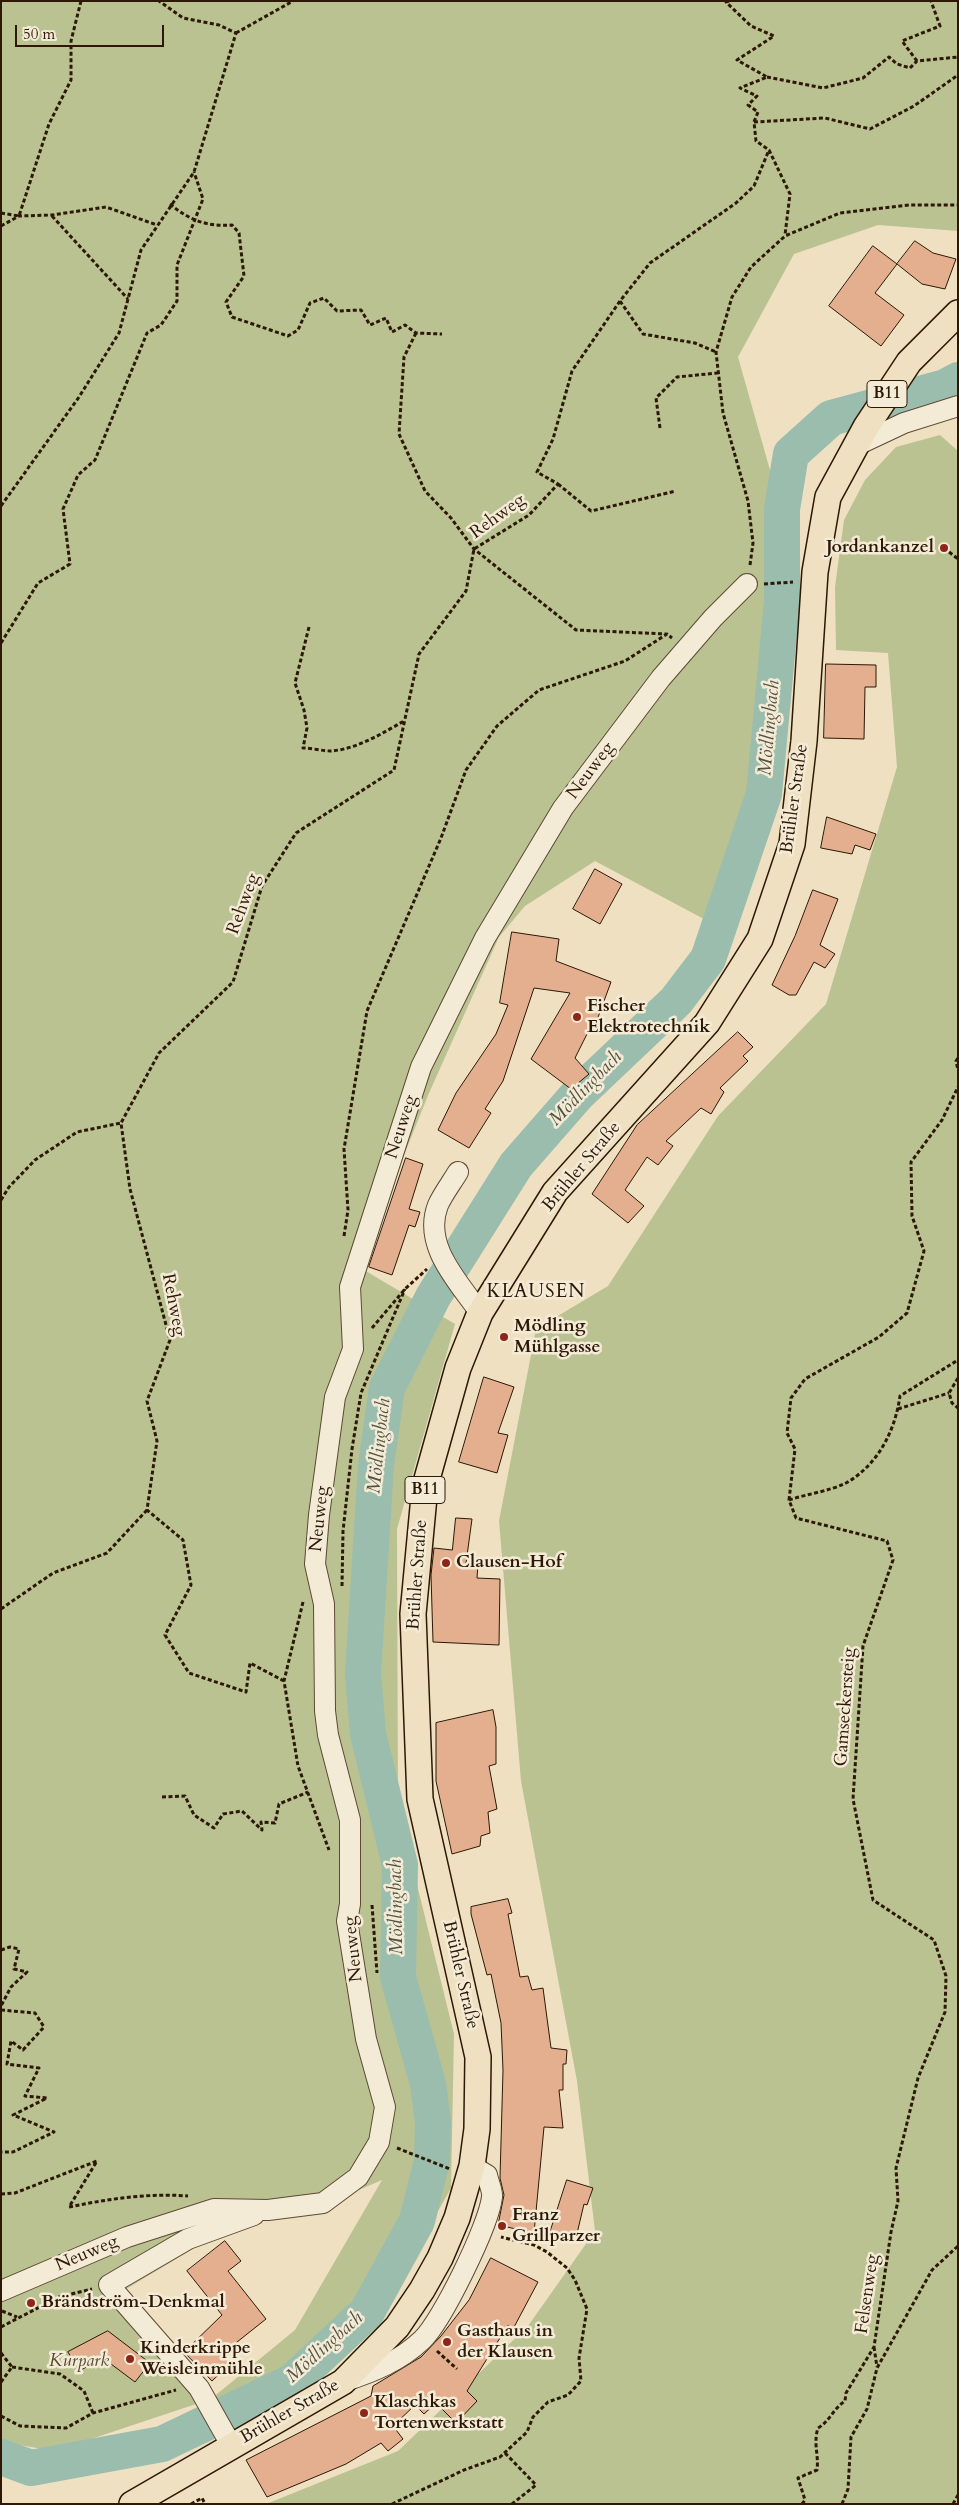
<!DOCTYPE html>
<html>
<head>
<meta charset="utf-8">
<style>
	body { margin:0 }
	#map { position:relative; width:959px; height:2505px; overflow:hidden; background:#eee0c1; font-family:Cardo,serif }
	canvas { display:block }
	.frame { position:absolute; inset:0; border:2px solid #2c1805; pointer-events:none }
	.scale { position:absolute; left:15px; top:25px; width:149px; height:22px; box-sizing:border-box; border:2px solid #2c1805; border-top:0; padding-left:6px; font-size:15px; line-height:18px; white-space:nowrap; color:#2c1805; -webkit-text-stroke:4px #f4ebd7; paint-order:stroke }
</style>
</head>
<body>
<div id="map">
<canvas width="959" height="2505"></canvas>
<div class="frame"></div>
<div class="scale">50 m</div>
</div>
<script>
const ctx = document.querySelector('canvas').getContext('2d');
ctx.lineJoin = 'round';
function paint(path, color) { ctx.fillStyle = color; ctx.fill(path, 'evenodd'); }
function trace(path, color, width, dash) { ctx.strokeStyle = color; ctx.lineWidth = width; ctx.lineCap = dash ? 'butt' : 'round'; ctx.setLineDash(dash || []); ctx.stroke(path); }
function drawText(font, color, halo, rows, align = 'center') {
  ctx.font = font + ' Cardo,serif'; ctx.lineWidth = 5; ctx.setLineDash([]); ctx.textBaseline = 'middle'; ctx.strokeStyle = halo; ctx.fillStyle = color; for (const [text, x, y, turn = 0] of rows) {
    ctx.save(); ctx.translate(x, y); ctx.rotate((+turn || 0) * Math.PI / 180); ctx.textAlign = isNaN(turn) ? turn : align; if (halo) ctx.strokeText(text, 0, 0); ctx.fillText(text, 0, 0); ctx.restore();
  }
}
paint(new Path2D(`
	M 1,1 L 958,1 L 958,231 L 878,225 L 794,254 L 738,357 L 792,548 L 769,809 L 732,934 L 595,861 L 525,906 L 499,937 L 429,1093 L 359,1267 L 455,1324 L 397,1529 L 398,1808 L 454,2034 L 451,2188 L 401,2277 L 309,2379 L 230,2422 L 211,2399 L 55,2451 L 1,2442 ZM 382,2180 L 295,2330 L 211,2399 L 121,2292 L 223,2231 L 269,2214 L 322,2206 Z
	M 940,435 L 958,451 L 958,2504 L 266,2504 L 398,2451 L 528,2326 L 595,2231 L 577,2081 L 521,1781 L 499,1521 L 536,1329 L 608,1286 L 718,1116 L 826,1004 L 897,767 L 888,653 L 836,650 L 835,587 L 844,520 L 865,480 L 896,447 Z`), '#bac292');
trace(new Path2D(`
	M 1,2457 L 31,2468 L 162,2444 L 292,2382 L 367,2312 L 417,2221 L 432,2161 L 433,2122 L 428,2084 L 398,1977 L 400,1865 L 368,1734 L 363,1674 L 376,1465 L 387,1388 L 433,1297 L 516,1165 L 578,1094 L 676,1001 L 708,959 L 764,794 L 782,601 L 782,509 L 791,454 L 831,418 L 945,387 L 958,380`), '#9abdae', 36);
const building = new Path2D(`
	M 915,241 L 933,253 L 956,259 L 945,289 L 922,284 L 897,264 Z
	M 873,246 L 897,264 L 875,293 L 904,315 L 881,346 L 829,306 Z
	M 826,664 L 876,665 L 876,687 L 865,687 L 864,739 L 824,738 Z
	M 827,817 L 876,834 L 870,850 L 855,845 L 852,854 L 821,848 Z
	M 595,869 L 622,884 L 600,924 L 573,909 Z
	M 813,890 L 838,899 L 820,945 L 835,954 L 825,968 L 814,962 L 796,995 L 789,995 L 772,985 L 795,936 Z
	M 512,932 L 559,939 L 556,961 L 611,982 L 593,1031 L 589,1030 L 575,1058 L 589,1074 L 571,1089 L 531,1059 L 570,993 L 534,988 L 503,1081 L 485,1109 L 491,1113 L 469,1148 L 438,1130 L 456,1093 L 496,1034 L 508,1005 L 500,1003 Z
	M 738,1032 L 753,1047 L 743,1056 L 748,1061 L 720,1088 L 724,1092 L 711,1114 L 701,1108 L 666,1141 L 673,1146 L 658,1165 L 647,1157 L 625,1190 L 644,1206 L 628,1223 L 592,1194 L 637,1125 Z
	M 406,1158 L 423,1164 L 409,1209 L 420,1212 L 415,1227 L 409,1225 L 392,1275 L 369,1267 Z
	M 484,1377 L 514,1387 L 498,1433 L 508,1435 L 497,1473 L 459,1462 Z
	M 456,1518 L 472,1519 L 466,1563 L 478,1564 L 477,1578 L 500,1579 L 499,1645 L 433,1642 L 431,1575 L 434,1548 L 452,1550 Z
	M 493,1710 L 496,1727 L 496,1764 L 489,1766 L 497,1809 L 488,1812 L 490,1833 L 481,1836 L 480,1846 L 452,1854 L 436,1781 L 436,1723 Z
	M 508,1899 L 512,1913 L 508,1914 L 520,1977 L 528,1976 L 532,1990 L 543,1988 L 551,2048 L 567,2050 L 566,2064 L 563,2064 L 563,2090 L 559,2090 L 563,2128 L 544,2127 L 534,2233 L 498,2225 L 504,2195 L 500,2178 L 503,2070 L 501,2023 L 491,1974 L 487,1975 L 471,1914 L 471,1907 Z
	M 567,2180 L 593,2188 L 587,2205 L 584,2204 L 575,2242 L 549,2236 Z
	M 225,2241 L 241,2261 L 228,2271 L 266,2319 L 222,2354 L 231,2363 L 212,2381 L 184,2352 L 222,2315 L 187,2271 Z
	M 491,2258 L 538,2282 L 513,2329 L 508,2325 L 467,2391 L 477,2401 L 456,2423 L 436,2403 L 424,2414 L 415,2405 L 393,2426 L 403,2439 L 388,2451 L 381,2443 L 346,2464 L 267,2497 L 246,2460 L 371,2396 L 373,2386 L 421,2357 L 441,2336 L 469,2300 Z
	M 108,2331 L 150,2363 L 135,2382 L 103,2358 L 79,2371 L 68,2352 Z`);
paint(building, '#e4af8f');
trace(building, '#2c1805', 1);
const minor = new Path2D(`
	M 855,446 L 904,423 L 958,406
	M 458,1172 C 452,1182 443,1194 438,1205 C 422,1246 459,1282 480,1313
	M 1,2291 L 127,2237 L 214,2209 L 268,2210 L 323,2203 L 358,2177 L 379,2142 L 385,2107 L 366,2039 L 347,1921 L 350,1904 L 350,1820 L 328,1735 L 325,1711 L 324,1604 L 315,1564 L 319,1515 L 335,1397 L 353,1349 L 350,1287 L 421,1067 L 485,938 L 563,808 L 661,678 L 713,618 L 747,584
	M 345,2381 C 373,2372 400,2361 422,2340 C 442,2321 489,2225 492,2197 C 493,2191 488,2181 487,2175 L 472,2166
	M 226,2436 L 199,2388 L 109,2285 L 188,2239 L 254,2215`);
const major = new Path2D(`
	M 132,2504 L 343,2382 L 397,2327 L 422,2290 L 440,2258 L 457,2218 L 472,2166 L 477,2129 L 478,2057 L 420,1799 L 413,1614 L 425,1486 L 458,1368 L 480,1313 L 555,1192 L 707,1023 L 760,939 L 792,844 L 804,741 L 815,572 L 828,497 L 866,427 L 909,362 L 958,313`);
trace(minor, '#5c4a34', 22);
trace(major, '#2c1805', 28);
trace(new Path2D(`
	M 729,1 L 726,2 L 751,26 L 774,36 L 737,60 L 767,77 L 740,88 L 757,96 L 748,105 L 758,112 L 754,122 L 756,141 L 769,150 L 790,194 L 785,235
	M 236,33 L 293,1
	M 917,61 L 902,41 L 940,26 L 931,1
	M 767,77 L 823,88 L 863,78 L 889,57 L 897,64 L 910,68 L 917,61 L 958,57
	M 754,122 L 825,118 L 870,129 L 914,106 L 958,75
	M 170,204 C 189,220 207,227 232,225 L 239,233 L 244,276 L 226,302 L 232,317 L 288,336 L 298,330 L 310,303 L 324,298 L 337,311 L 361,310 L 370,325 L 386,318 L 392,332 L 405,325 L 416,333 L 442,334
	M 1,213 L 19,216 L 49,124 L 71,80 L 71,41 L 81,1
	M 52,216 L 128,299
	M 1,226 L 19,216 L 52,215 L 106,207 L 157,225
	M 620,301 L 643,334 L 695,343 L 716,352
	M 416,333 L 404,357 L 399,434 L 425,491 L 451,518 L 474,549 L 576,630 L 666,634
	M 660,428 L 656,398 L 677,377 L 718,373
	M 558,484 L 591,511 L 676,491
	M 1,506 L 79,397 L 119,333 L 141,250 L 194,172 L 236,33 L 219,25 L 183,18 L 159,1
	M 944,548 L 958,559
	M 750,565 L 753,543 L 748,501 L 723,413 L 716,352 L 732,297 L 751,267 L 785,236 L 840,213 L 909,205 L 958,205
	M 764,584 L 793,582
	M 309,627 L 295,683 L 304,710 L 307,728 L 303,748 C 312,748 322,751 331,751 C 357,749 383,733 404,721
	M 1,643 L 38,583 L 70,564 L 63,509 L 78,475 L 95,460 L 147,333 L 161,325 L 177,301 L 177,265 L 203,199 L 194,172
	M 958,1058 L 956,1061 L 958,1070
	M 1,1200 L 9,1187 L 35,1160 L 77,1132 L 121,1123
	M 344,1236 L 348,1210 L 344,1149 L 367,1011 L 441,838 L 466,770 L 497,726 L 539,690 L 625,661 L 667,634 L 672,638
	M 372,1328 L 405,1289 L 427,1269
	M 958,1378 L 949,1393 L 952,1403 L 958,1408
	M 898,1409 L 949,1393
	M 789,1500 C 807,1494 830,1491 846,1483 C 878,1465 895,1431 900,1396 L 958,1360
	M 342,1586 L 343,1531 L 352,1449 L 361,1393 L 405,1289
	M 303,1602 L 284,1681 L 298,1766 L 329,1850
	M 1,1609 L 53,1573 L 107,1553 L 147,1510
	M 284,1681 L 250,1663 L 246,1692 L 189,1673 L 165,1635 L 191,1585 L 183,1540 L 147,1510 L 157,1441 L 147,1401 L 170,1340 L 130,1189 L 121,1123 L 159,1053 L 233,982 L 262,886 L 296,833 L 394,770 L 419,654 L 466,591 L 474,549 L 529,515 L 558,484 L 537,472 L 553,439 L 572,371 L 620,301 L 650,263 L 736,203 L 754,186 L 769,150
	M 162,1797 L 185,1796 L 194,1815 L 214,1828 L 223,1814 L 242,1811 L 262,1830 L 261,1822 L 275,1823 L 279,1804 L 308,1792
	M 372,1905 L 377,1973
	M 1,1950 L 10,1947 L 19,1949 L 14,1969 L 27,1972 L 11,1987 L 1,2006
	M 1,2010 L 35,2013 L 44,2027 L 23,2050 L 11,2041 L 7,2064 L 39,2068 L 25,2096 L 47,2098 L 13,2115 L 54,2132 L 13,2152 L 1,2152
	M 397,2148 L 450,2169
	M 1,2194 L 15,2193 L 97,2161 L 69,2207 C 108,2199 148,2193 188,2196
	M 2,2311 L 17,2317
	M 1,2327 L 59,2297 L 92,2289
	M 874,2347 L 877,2367
	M 437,2351 L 457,2369
	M 1,2353 L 12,2367 L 1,2382
	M 12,2367 L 60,2374 L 84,2391 L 93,2413
	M 1,2416 L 20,2426 L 66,2428 L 93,2413 L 176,2390
	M 505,2453 L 536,2485 L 512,2504
	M 191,2504 L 202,2498 L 205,2504
	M 392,2504 L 464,2470 L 500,2457 L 527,2432 L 533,2417 L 548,2402 L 568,2395 L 581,2381 L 579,2358 L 587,2309 L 575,2280 L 567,2268 L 547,2252 L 534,2245 L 501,2237
	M 802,2504 L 805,2500 L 798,2478 L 817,2470 C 819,2455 813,2444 818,2428 C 830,2421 833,2409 845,2401 L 846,2393 L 874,2347 L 891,2232 L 898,2201 L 896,2168 L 918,2078 L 945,2012 L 946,1976 L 934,1940 L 873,1900 L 853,1799 L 863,1646 L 893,1560 L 887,1541 L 796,1518 L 789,1500 L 795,1449 L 787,1433 L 791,1398 L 805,1379 L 879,1337 L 907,1313 L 924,1251 L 912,1216 L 911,1162 L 942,1120 L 958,1087
	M 842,2504 L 848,2489 L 851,2437 L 867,2409 L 877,2368 L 932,2270 L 958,2246
	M 953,2504 L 958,2495`), '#2c1805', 3, [4, 2.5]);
trace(minor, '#f4ebd7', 20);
trace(major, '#eee0c1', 25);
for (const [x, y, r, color] of [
	[944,548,5,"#8f2418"],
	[577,1017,5,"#8f2418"],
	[504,1337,5,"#8f2418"],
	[446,1563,5,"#8f2418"],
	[502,2226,5,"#8f2418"],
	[31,2303,5,"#8f2418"],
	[447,2342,5,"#8f2418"],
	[130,2359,5,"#8f2418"],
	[364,2413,5,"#8f2418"]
]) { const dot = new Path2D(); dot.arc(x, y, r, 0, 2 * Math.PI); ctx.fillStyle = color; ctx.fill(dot); trace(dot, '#f4ebd7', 2); }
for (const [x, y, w] of [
	[887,394,40],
	[425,1490,40]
]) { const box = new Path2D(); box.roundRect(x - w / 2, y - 13.5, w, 27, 4); ctx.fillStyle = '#f4ebd7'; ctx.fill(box); trace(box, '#2c1805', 1); }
drawText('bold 16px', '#2c1805', null, [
	["B11",887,394],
	["B11",425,1490]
]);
drawText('18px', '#2c1805', '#f4ebd7', [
	["Rehweg",498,517,-36],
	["Neuweg",591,771,-53],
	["Brühler Straße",795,799,-82],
	["Rehweg",244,904,-70],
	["Neuweg",402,1127,-72],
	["Brühler Straße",582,1167,-50],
	["Rehweg",173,1305,79],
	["Neuweg",320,1519,-84],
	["Brühler Straße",418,1575,-86],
	["Gamseckersteig",846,1707,-86],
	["Neuweg",354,1949,-96],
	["Brühler Straße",460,1975,77],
	["Neuweg",87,2254,-23],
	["Felsenweg",868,2294,-82],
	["Brühler Straße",290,2412,-30]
]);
drawText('bold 18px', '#2c1805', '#f4ebd7', [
	["Jordankanzel",934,548,"right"],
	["Fischer",587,1007],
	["Elektrotechnik",587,1028],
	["Mödling",514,1327],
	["Mühlgasse",514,1348],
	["Clausen-Hof",456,1563],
	["Franz",512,2216],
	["Grillparzer",512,2237],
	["Brändström-Denkmal",41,2303],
	["Gasthaus in",457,2332],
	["der Klausen",457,2353],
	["Kinderkrippe",140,2349],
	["Weisleinmühle",140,2370],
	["Klaschkas",374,2403],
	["Tortenwerkstatt",374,2424]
], 'left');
drawText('italic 18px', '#574b2f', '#f4ebd7', [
	["Kurpark",79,2362]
]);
drawText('italic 19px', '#525240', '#f4ebd7', [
	["Mödlingbach",770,728,-85],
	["Mödlingbach",586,1089,-46],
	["Mödlingbach",380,1446,-84],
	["Mödlingbach",397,1907,-91],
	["Mödlingbach",325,2348,-42]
]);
ctx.letterSpacing = '1px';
drawText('19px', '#2c1805', '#f4ebd7', [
	["KLAUSEN",536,1293]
]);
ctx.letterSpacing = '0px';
</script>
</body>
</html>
